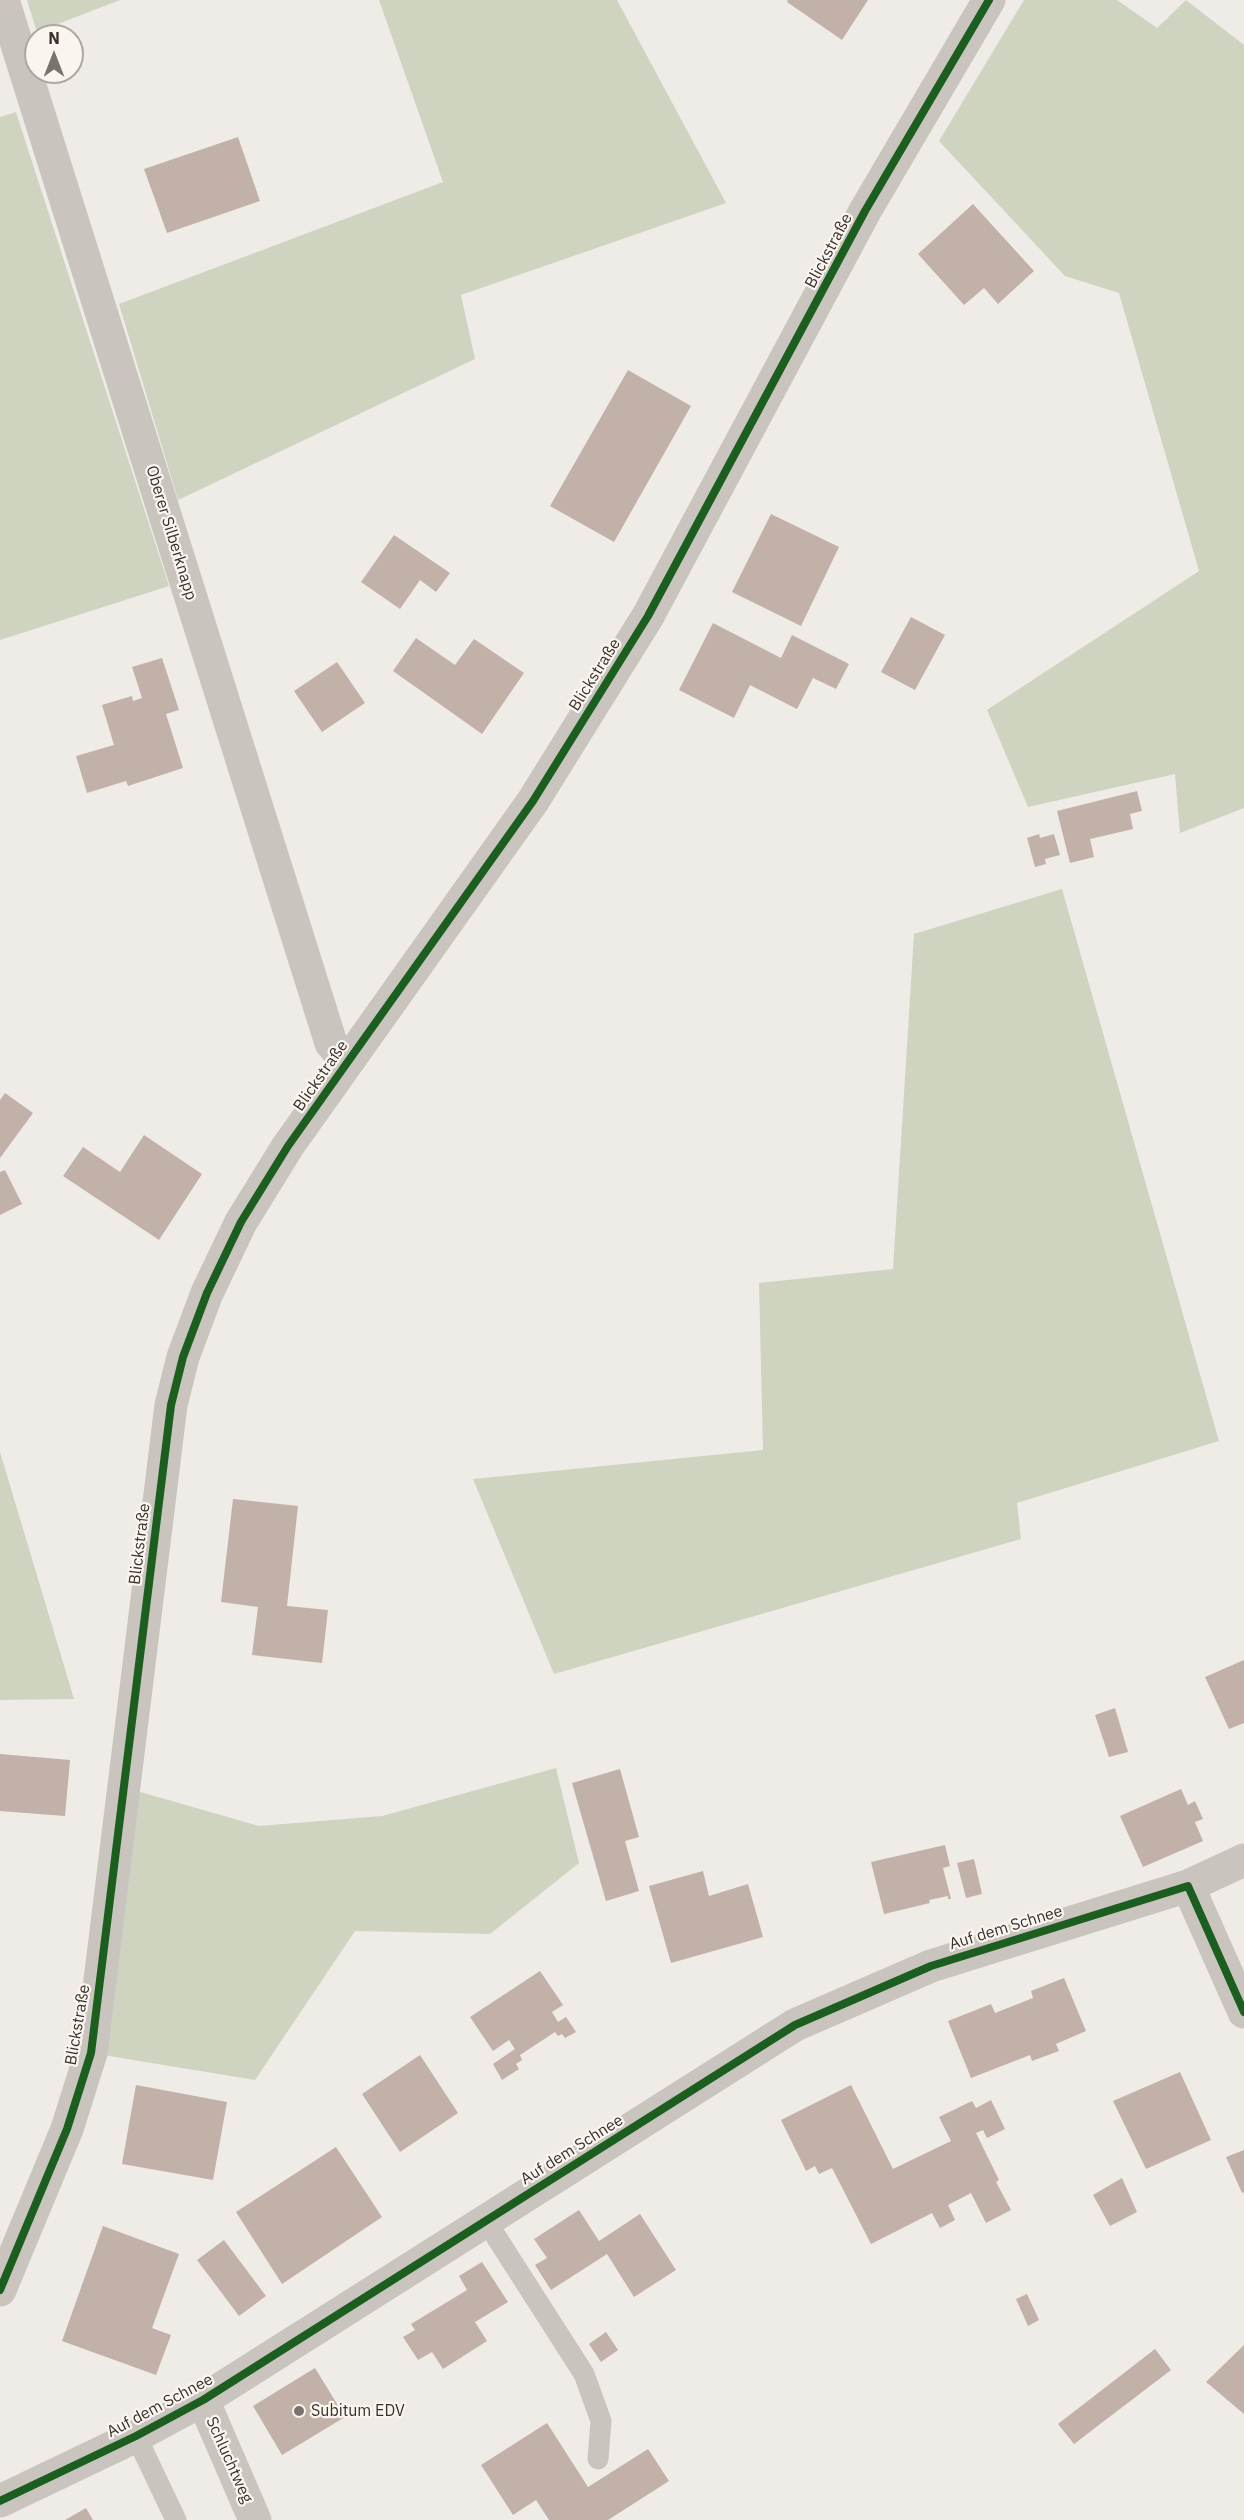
<!DOCTYPE html>
<html>
<head>
<meta charset="utf-8">
<style>
	body { margin:0 }
	#map { position:relative; width:1244px; height:2520px; overflow:hidden; background:#efebe6; font-family:"IBM Plex Sans",sans-serif }
	canvas { display:block }
	.north { position:absolute; left:24px; top:24px; width:60px; height:60px; box-sizing:border-box; background:#faf5ef; border:2px solid #ada7a1; border-radius:50%; rotate:0deg; font-size:16px; font-weight:700; line-height:24px; text-align:center; color:#3a312c }
	.north::after { content:''; display:block; margin:auto; width:21px; height:27px; background:#79726d; clip-path:polygon(50% 0,100% 100%,50% 72%,0 100%) }
</style>
</head>
<body>
<div id="map">
<canvas width="1244" height="2520"></canvas>
<div class="north">N</div>
</div>
<script>
const ctx = document.querySelector('canvas').getContext('2d');
ctx.lineJoin = 'round';
function paint(path, color) { ctx.fillStyle = color; ctx.fill(path, 'evenodd'); }
function trace(path, color, width, dash) { ctx.strokeStyle = color; ctx.lineWidth = width; ctx.lineCap = dash ? 'butt' : 'round'; ctx.setLineDash(dash || []); ctx.stroke(path); }
function drawText(font, color, halo, rows, align = 'center') {
  ctx.font = font + ' "IBM Plex Sans",sans-serif'; ctx.lineWidth = 4.5; ctx.setLineDash([]); ctx.textBaseline = 'middle'; ctx.strokeStyle = halo; ctx.fillStyle = color; for (const [text, x, y, turn = 0] of rows) {
    ctx.save(); ctx.translate(x, y); ctx.rotate((+turn || 0) * Math.PI / 180); ctx.textAlign = isNaN(turn) ? turn : align; if (halo) ctx.strokeText(text, 0, 0); ctx.fillText(text, 0, 0); ctx.restore();
  }
}
paint(new Path2D(`
	M 27,0 L 120,0 L 37,32 Z
	M 379,0 L 617,0 L 726,203 L 461,295 L 475,359 L 178,500 L 119,304 L 443,182 Z
	M 1024,0 L 1117,0 L 1157,28 L 1186,0 L 1244,45 L 1244,808 L 1180,833 L 1175,774 L 1028,807 L 987,710 L 1199,571 L 1119,293 L 1065,276 L 939,141 Z
	M 16,112 L 169,586 L 0,640 L 0,117 Z
	M 1062,889 L 1219,1441 L 1017,1503 L 1021,1539 L 554,1674 L 473,1479 L 763,1450 L 759,1283 L 893,1269 L 914,934 Z
	M 0,1452 L 74,1699 L 0,1700 Z
	M 556,1768 L 579,1863 L 490,1934 L 355,1931 L 255,2080 L 91,2053 L 123,1787 L 259,1826 L 382,1816 Z`), '#cfd4c1');
paint(new Path2D(`
	M 788,0 L 868,0 L 842,40 L 787,2 Z
	M 238,137 L 260,201 L 167,233 L 144,169 Z
	M 973,204 L 1034,271 L 998,304 L 984,288 L 964,305 L 918,254 Z
	M 628,370 L 691,406 L 614,542 L 550,506 Z
	M 771,514 L 839,547 L 801,626 L 732,592 Z
	M 394,535 L 450,573 L 436,592 L 420,580 L 400,609 L 361,582 Z
	M 911,617 L 945,635 L 915,690 L 881,672 Z
	M 713,623 L 781,658 L 792,635 L 849,664 L 836,689 L 813,678 L 797,709 L 750,685 L 734,718 L 679,690 Z
	M 416,638 L 455,665 L 474,639 L 524,673 L 482,734 L 393,671 Z
	M 162,658 L 179,710 L 166,714 L 183,768 L 128,786 L 126,781 L 87,793 L 76,756 L 114,745 L 102,705 L 132,696 L 133,701 L 142,698 L 132,667 Z
	M 337,662 L 365,703 L 322,732 L 294,691 Z
	M 1137,791 L 1142,811 L 1130,814 L 1133,829 L 1090,839 L 1094,857 L 1070,863 L 1057,811 Z
	M 1039,834 L 1040,838 L 1054,834 L 1060,855 L 1045,859 L 1046,864 L 1035,867 L 1027,838 Z
	M 5,1093 L 33,1113 L 0,1158 L 0,1100 Z
	M 144,1135 L 202,1174 L 159,1240 L 63,1176 L 83,1147 L 120,1172 Z
	M 5,1170 L 22,1204 L 0,1215 L 0,1172 Z
	M 233,1499 L 298,1506 L 287,1606 L 328,1610 L 322,1663 L 252,1655 L 258,1607 L 221,1602 Z
	M 1244,1660 L 1244,1723 L 1229,1729 L 1205,1677 Z
	M 1115,1708 L 1128,1752 L 1109,1757 L 1095,1715 Z
	M 0,1754 L 70,1760 L 65,1816 L 0,1811 Z
	M 620,1769 L 639,1837 L 625,1841 L 639,1891 L 606,1901 L 572,1783 Z
	M 1181,1789 L 1188,1805 L 1195,1801 L 1203,1819 L 1195,1822 L 1203,1841 L 1143,1867 L 1120,1816 Z
	M 945,1845 L 950,1866 L 943,1868 L 951,1899 L 948,1899 L 948,1896 L 929,1900 L 930,1903 L 884,1914 L 871,1862 Z
	M 974,1859 L 982,1894 L 966,1898 L 957,1863 Z
	M 703,1871 L 709,1896 L 748,1884 L 763,1937 L 671,1963 L 649,1886 Z
	M 540,1971 L 563,2005 L 552,2012 L 558,2022 L 566,2017 L 576,2032 L 565,2038 L 562,2034 L 558,2036 L 555,2032 L 520,2055 L 522,2060 L 516,2064 L 519,2069 L 502,2080 L 493,2064 L 515,2049 L 509,2040 L 493,2051 L 470,2017 Z
	M 1064,1978 L 1086,2031 L 1056,2044 L 1059,2051 L 1032,2061 L 1030,2055 L 971,2078 L 948,2021 L 991,2004 L 995,2013 L 1033,1998 L 1031,1991 Z
	M 420,2055 L 458,2113 L 400,2152 L 362,2094 Z
	M 1180,2072 L 1211,2140 L 1146,2169 L 1113,2101 Z
	M 136,2085 L 227,2102 L 213,2180 L 122,2164 Z
	M 851,2085 L 893,2169 L 951,2141 L 939,2117 L 972,2101 L 976,2108 L 991,2100 L 1005,2129 L 987,2138 L 983,2130 L 976,2133 L 999,2180 L 996,2182 L 1011,2210 L 986,2223 L 971,2193 L 948,2205 L 955,2220 L 940,2228 L 932,2213 L 871,2244 L 832,2168 L 819,2174 L 815,2166 L 806,2171 L 781,2120 Z
	M 336,2147 L 382,2217 L 282,2284 L 236,2212 Z
	M 1244,2150 L 1244,2192 L 1242,2193 L 1226,2157 Z
	M 1122,2178 L 1137,2212 L 1110,2226 L 1093,2195 Z
	M 579,2210 L 599,2241 L 640,2214 L 676,2270 L 634,2297 L 607,2254 L 551,2290 L 535,2265 L 547,2258 L 534,2239 Z
	M 103,2226 L 179,2254 L 152,2328 L 171,2335 L 156,2375 L 62,2341 Z
	M 224,2240 L 266,2296 L 239,2316 L 197,2260 Z
	M 482,2262 L 508,2302 L 475,2322 L 487,2341 L 443,2369 L 432,2352 L 418,2360 L 403,2337 L 415,2330 L 411,2324 L 467,2290 L 459,2276 Z
	M 1027,2294 L 1039,2320 L 1028,2326 L 1016,2299 Z
	M 606,2332 L 618,2350 L 601,2362 L 589,2344 Z
	M 1244,2345 L 1244,2414 L 1206,2382 Z
	M 1155,2349 L 1171,2370 L 1074,2444 L 1058,2424 Z
	M 315,2368 L 345,2417 L 282,2455 L 253,2406 Z
	M 547,2423 L 588,2487 L 648,2449 L 669,2481 L 608,2520 L 549,2520 L 536,2500 L 513,2515 L 481,2465 Z
	M 86,2508 L 93,2520 L 65,2520 Z`), '#c2b1a8');
trace(new Path2D(`
	M 486,2221 L 584,2374 L 601,2421 L 598,2459
	M 136,2436 L 176,2520`), '#c9c4be', 21);
trace(new Path2D(`
	M 3,0 L 331,1043 L 347,1062
	M 1188,1886 L 1244,2012
	M 0,2290 L 67,2129 L 91,2053 L 171,1405 L 183,1357 L 207,1293 L 241,1222 L 288,1146 L 533,801 L 648,616 L 865,211 L 989,0
	M 203,2400 L 255,2520
	M 0,2501 L 136,2436 L 203,2400 L 795,2025 L 931,1966 L 1188,1886 L 1244,1860`), '#c9c4be', 33);
trace(new Path2D(`
	M 0,2290 L 67,2129 L 91,2053 L 171,1405 L 183,1357 L 207,1293 L 241,1222 L 288,1146 L 533,801 L 648,616 L 865,211 L 989,0
	M 0,2501 L 136,2436 L 203,2400 L 795,2025 L 931,1966 L 1188,1886 L 1244,2012`), '#1b5e20', 8);
for (const [x, y, r, color] of [
	[299,2411,6,"#79726d"]
]) { const dot = new Path2D(); dot.arc(x, y, r, 0, 2 * Math.PI); ctx.fillStyle = color; ctx.fill(dot); trace(dot, '#faf5ef', 2); }
drawText('16px', '#3a312c', '#faf5ef', [
	["Blickstraße",829,251,-62],
	["Oberer Silberknapp",171,533,73],
	["Blickstraße",595,675,-58],
	["Blickstraße",321,1076,-55],
	["Blickstraße",140,1544,-83],
	["Auf dem Schnee",1006,1928,-17],
	["Blickstraße",78,2025,-80],
	["Auf dem Schnee",572,2150,-32],
	["Auf dem Schnee",160,2406,-28],
	["Schluchtweg",229,2460,66]
]);
drawText('16px', '#3a312c', '#faf5ef', [
	["Subitum EDV",311,2411]
], 'left');
</script>
</body>
</html>
